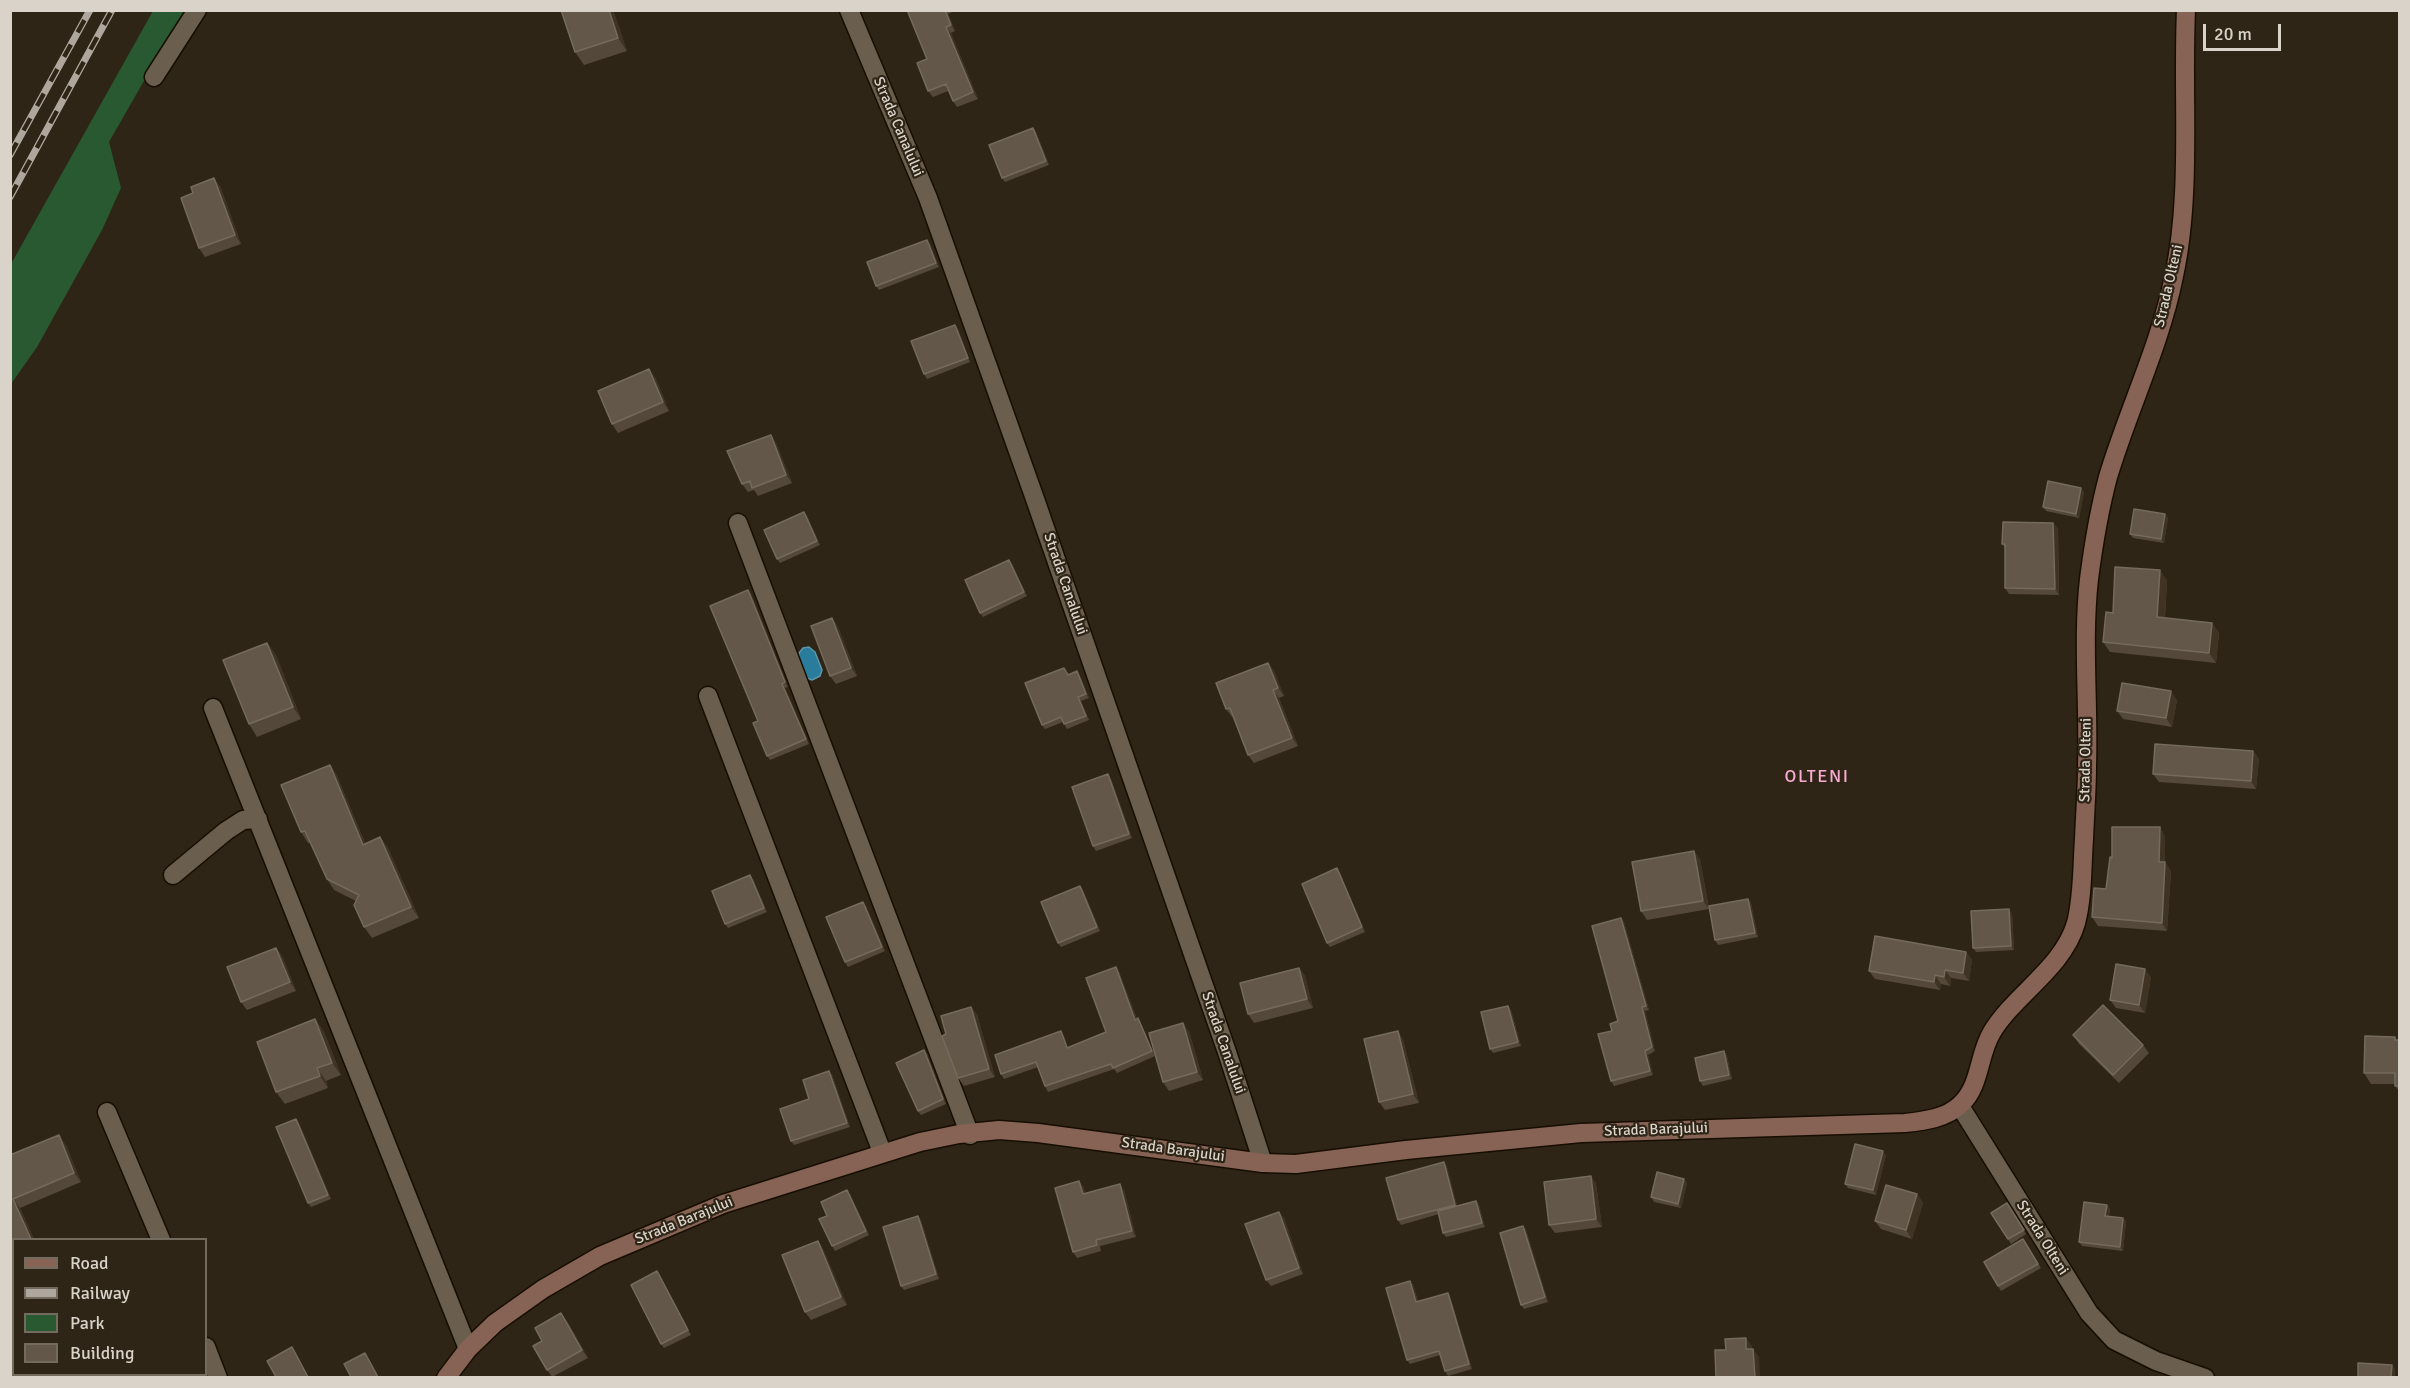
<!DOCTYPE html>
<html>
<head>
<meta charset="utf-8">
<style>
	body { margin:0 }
	#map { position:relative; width:2410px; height:1388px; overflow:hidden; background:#2f2516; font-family:Signika,sans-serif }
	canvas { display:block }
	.frame { position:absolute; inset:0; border:12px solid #dad3ca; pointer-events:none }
	.legend { position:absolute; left:12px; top:1238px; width:195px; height:138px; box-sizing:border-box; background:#2f2516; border:2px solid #736b5e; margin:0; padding:8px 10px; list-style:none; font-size:18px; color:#dad3ca }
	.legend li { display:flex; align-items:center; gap:12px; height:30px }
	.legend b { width:30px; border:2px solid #736b5e }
	.scale { position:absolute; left:2203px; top:24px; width:78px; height:27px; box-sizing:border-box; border:3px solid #dad3ca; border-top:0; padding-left:8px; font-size:18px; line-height:21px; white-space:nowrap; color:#dad3ca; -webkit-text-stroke:4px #2f2516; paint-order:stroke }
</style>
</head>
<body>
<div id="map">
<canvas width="2410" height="1388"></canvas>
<div class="frame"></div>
<ul class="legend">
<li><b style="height:8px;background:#876356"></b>Road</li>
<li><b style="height:8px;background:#afa79d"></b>Railway</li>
<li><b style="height:16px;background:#285930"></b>Park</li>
<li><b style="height:16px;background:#625749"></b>Building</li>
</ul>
<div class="scale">20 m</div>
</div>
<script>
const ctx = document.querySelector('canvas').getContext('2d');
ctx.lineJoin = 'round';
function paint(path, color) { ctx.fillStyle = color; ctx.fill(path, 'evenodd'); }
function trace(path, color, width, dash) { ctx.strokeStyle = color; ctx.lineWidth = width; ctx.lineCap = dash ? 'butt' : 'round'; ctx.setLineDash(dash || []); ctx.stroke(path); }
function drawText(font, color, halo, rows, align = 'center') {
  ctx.font = font + ' Signika,sans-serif'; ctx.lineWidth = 4.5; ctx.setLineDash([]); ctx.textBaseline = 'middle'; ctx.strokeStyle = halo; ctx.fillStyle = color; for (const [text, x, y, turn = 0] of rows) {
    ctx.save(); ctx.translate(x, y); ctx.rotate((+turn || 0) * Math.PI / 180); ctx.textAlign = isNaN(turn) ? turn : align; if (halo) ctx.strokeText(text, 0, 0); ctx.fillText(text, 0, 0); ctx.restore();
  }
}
paint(new Path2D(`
	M 153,11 L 184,11 L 109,142 L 121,188 L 102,230 L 37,347 L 11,384 L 11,264 Z`), '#285930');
const water = new Path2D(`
	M 809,647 L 815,652 L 822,670 L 820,676 L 812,680 L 805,677 L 798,661 L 799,653 L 803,648 Z`);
paint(water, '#297c9b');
trace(water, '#5e96a9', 1.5);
const street = new Path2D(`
	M 849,10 L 928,198 L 1035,499 L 1227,1052 L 1263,1163
	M 154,77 L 197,10
	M 738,523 L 970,1135
	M 708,696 L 882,1152
	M 213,708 L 468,1349
	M 173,875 L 226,831 L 243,820 L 258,819
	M 1960,1106 L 2089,1313 L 2114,1340 L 2156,1361 L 2205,1378
	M 107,1112 L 161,1240
	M 206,1347 L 218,1378`);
const secondary = new Path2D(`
	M 446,1378 L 468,1349 L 495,1323 L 543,1289 L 600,1256 L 723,1204 L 920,1142 L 959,1134 L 999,1130 L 1038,1133 L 1263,1163 L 1296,1164 L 1406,1150 L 1581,1133 L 1905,1123 C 1925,1121 1947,1118 1961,1104 C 1981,1085 1978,1055 1992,1032 C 2015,994 2063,968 2076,923 C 2083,896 2082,866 2084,839 C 2085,814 2087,790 2087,766 C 2089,703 2082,641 2089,579 C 2093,548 2100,507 2108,477 C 2128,410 2160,346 2174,276 C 2192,193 2182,97 2186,10`);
trace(street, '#170e02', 21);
trace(secondary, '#170e02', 21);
trace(street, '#6a5f4e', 18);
trace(secondary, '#876356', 18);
const rail = new Path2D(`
	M 10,155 L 90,10
	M 10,197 L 112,10`);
trace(rail, '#afa79d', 7);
trace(rail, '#2f2516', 4.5, [14]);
paint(new Path2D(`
	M 613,10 L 627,51 L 584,65 L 575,52 Z
	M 907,10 L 956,10 L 948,14 L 955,31 L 951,33 L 978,99 L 957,107 L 953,101 L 948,91 L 933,97 L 928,91 L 927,59 Z
	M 1033,128 L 1036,132 L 1049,165 L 1005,182 L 1002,178 Z
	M 220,186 L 241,244 L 205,257 L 199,248 Z
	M 930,244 L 939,267 L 879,290 L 876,286 Z
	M 958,329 L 970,362 L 927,379 L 924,374 Z
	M 655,377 L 669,411 L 618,433 L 612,424 Z
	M 776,443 L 792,483 L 758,496 L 754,490 L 748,492 L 742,484 Z
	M 2084,492 L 2079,518 L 2046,511 L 2043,507 Z
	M 804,512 L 807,516 L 820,545 L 780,563 L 777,559 Z
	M 2165,514 L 2168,518 L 2164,543 L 2133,538 L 2130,534 Z
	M 2053,523 L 2058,529 L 2059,595 L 2009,594 L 2005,588 L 2005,548 L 2002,544 Z
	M 1012,564 L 1027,596 L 983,617 L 980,613 Z
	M 2167,580 L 2165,618 L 2212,623 L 2219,633 L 2216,663 L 2110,652 L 2103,642 L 2113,613 Z
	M 748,590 L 751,594 L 788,687 L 785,688 L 809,744 L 770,760 L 767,756 L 758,721 Z
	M 832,618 L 838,627 L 857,676 L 836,684 L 830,676 Z
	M 267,643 L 276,655 L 301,719 L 257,737 L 249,724 Z
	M 1268,663 L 1274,671 L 1284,696 L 1279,698 L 1298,746 L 1254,763 L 1248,755 L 1233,717 L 1232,717 L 1226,709 Z
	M 1077,671 L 1080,676 L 1089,698 L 1081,701 L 1089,720 L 1067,729 L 1063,722 L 1045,729 L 1042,725 L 1067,672 L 1069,675 Z
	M 2177,700 L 2172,727 L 2123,719 L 2117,711 Z
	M 2253,751 L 2259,759 L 2256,789 L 2159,782 L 2153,774 Z
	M 330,765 L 337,776 L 365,843 L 380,837 L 388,848 L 419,918 L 372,938 L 364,927 L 356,901 L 334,890 L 327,879 L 310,843 L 308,843 L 301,832 Z
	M 1111,779 L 1132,838 L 1096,851 L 1093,846 Z
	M 2165,836 L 2165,862 L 2171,871 L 2167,931 L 2098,926 L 2092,917 L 2106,889 L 2112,858 Z
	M 1700,859 L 1709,909 L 1647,920 L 1641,911 Z
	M 1340,873 L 1365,932 L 1330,947 L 1327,943 Z
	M 750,875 L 753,879 L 767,912 L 728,928 L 725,924 Z
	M 1080,886 L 1083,890 L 1100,931 L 1061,947 L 1058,943 Z
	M 1748,899 L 1751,903 L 1758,937 L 1718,945 L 1715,940 Z
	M 866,906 L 885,951 L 848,967 L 845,962 Z
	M 2012,913 L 2014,950 L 1976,952 L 1973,948 Z
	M 1621,918 L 1624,922 L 1649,1010 L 1645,1011 L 1655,1051 L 1648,1055 L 1653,1075 L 1614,1086 L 1611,1081 L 1612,1031 L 1618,1021 Z
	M 276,948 L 282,956 L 296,991 L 247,1010 L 241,1002 Z
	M 1966,952 L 1972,960 L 1969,981 L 1951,978 L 1950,986 L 1941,984 L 1940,990 L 1875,979 L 1869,971 Z
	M 1299,968 L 1305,976 L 1313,1008 L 1254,1023 L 1248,1014 Z
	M 1119,972 L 1137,1019 L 1138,1018 L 1141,1024 L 1155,1056 L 1189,1031 L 1203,1080 L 1169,1091 L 1163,1082 L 1155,1056 L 1117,1073 L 1114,1069 L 1048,1092 L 1045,1086 L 1038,1067 L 1004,1079 L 1001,1074 L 1064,1036 L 1068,1048 L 1106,1032 Z
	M 2151,977 L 2145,1013 L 2116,1008 L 2110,1000 Z
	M 1508,1006 L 1511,1010 L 1521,1046 L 1493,1053 L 1490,1049 Z
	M 971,1007 L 977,1015 L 995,1077 L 964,1086 L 958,1078 L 946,1034 Z
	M 315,1019 L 324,1032 L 341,1075 L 326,1081 L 328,1088 L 285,1104 L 276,1092 Z
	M 1398,1031 L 1403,1040 L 1419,1103 L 1385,1110 L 1379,1102 Z
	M 2073,1035 L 2143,1045 L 2149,1053 L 2119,1083 L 2079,1044 Z
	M 2395,1037 L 2397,1040 L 2400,1040 L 2400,1092 L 2395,1086 L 2395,1084 L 2371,1084 L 2364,1073 Z
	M 1724,1051 L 1727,1056 L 1732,1079 L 1703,1086 L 1700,1081 Z
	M 927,1054 L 946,1104 L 921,1115 L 918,1111 Z
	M 829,1071 L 832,1075 L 850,1127 L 794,1145 L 791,1141 Z
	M 299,1123 L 331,1199 L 311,1207 L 308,1203 Z
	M 66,1145 L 81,1182 L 20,1208 L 34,1239 L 14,1239 L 14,1316 L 10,1317 L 10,1155 Z
	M 1886,1155 L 1876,1195 L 1848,1188 L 1845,1184 Z
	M 1444,1162 L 1447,1167 L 1457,1206 L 1476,1201 L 1479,1205 L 1485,1227 L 1446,1237 L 1443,1233 L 1439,1214 L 1401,1225 L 1398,1220 Z
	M 1591,1176 L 1596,1184 L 1602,1227 L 1555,1233 L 1549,1225 Z
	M 1684,1179 L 1687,1183 L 1681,1208 L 1654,1202 L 1651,1197 Z
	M 1083,1186 L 1085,1193 L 1124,1190 L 1136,1237 L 1100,1246 L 1101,1251 L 1077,1258 L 1073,1252 Z
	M 850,1194 L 869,1235 L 835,1251 L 832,1246 L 827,1216 Z
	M 1917,1194 L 1923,1203 L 1912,1239 L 1881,1229 L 1875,1221 Z
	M 2007,1203 L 2026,1234 L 2011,1244 L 1991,1213 Z
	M 2107,1205 L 2110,1209 L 2109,1216 L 2123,1218 L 2126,1222 L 2123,1251 L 2082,1246 L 2079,1242 Z
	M 1279,1212 L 1284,1218 L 1303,1274 L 1271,1286 L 1266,1280 Z
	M 921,1220 L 939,1279 L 904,1290 L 901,1286 Z
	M 1523,1226 L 1526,1230 L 1548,1302 L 1524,1309 L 1521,1305 Z
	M 818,1241 L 823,1249 L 847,1305 L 811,1320 L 805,1312 Z
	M 2026,1243 L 2041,1268 L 2001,1291 L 1998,1286 Z
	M 660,1275 L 691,1335 L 664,1348 L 661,1344 Z
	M 1410,1281 L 1413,1285 L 1418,1301 L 1448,1293 L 1450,1297 L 1472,1369 L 1448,1376 L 1445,1371 L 1440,1355 L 1410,1364 L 1407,1360 Z
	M 567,1321 L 588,1358 L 552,1377 L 547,1370 L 542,1341 Z`), '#534839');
paint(new Path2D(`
	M 609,10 L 613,10 L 627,51 L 618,38 Z
	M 945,10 L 948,14 L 955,31 L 951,25 Z
	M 946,27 L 951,33 L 978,99 L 973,92 Z
	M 1033,128 L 1036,132 L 1049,165 L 1046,161 Z
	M 214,178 L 220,186 L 241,244 L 235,235 Z
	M 927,240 L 930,244 L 939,267 L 936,263 Z
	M 955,325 L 958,329 L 970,362 L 968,358 Z
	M 649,369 L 655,377 L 669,411 L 663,402 Z
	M 771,435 L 776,443 L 792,483 L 786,475 Z
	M 2081,488 L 2084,492 L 2079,518 L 2076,514 Z
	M 804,512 L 807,516 L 820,545 L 817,541 Z
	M 2165,514 L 2168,518 L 2164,543 L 2161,539 Z
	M 2053,523 L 2058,529 L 2059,595 L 2055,589 Z
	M 1009,560 L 1012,564 L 1027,596 L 1024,592 Z
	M 2160,570 L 2167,580 L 2164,628 L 2157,617 Z
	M 748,590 L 751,594 L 788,687 L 785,682 Z
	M 832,618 L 838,627 L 857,676 L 851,668 Z
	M 2212,623 L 2219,633 L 2216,663 L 2209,653 Z
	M 267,643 L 276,655 L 301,719 L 293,707 Z
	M 1268,663 L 1274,671 L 1284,696 L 1278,688 Z
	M 1077,671 L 1080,676 L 1089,698 L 1086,694 Z
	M 782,684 L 785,688 L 809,744 L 806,739 Z
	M 1273,690 L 1279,698 L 1298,746 L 1292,738 Z
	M 2171,691 L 2177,700 L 2172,727 L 2166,718 Z
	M 1078,697 L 1081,701 L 1089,720 L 1086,716 Z
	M 2253,751 L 2259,759 L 2256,789 L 2251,781 Z
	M 330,765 L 337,776 L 370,856 L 363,845 Z
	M 1108,774 L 1111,779 L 1132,838 L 1129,834 Z
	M 2160,827 L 2165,836 L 2165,867 L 2165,862 L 2171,871 L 2167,931 L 2162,923 L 2159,862 Z
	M 380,837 L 388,848 L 419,918 L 411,907 Z
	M 1694,851 L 1700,859 L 1709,909 L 1703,901 Z
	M 1337,868 L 1340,873 L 1365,932 L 1362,927 Z
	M 750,875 L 753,879 L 767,912 L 764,908 Z
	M 1080,886 L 1083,890 L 1100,931 L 1097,927 Z
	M 1748,899 L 1751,903 L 1758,937 L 1755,933 Z
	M 863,902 L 866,906 L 885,951 L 882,947 Z
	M 2009,909 L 2012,913 L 2014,950 L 2011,946 Z
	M 1621,918 L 1624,922 L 1649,1010 L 1646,1006 Z
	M 276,948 L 282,956 L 296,991 L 290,982 Z
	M 1966,952 L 1972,960 L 1969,981 L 1963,973 Z
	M 1116,967 L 1119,972 L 1139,1025 L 1135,1020 Z
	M 1299,968 L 1305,976 L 1313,1008 L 1307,999 Z
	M 2145,969 L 2151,977 L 2145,1013 L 2139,1005 Z
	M 1945,970 L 1951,978 L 1950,986 L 1944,977 Z
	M 1935,975 L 1941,984 L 1940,990 L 1934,982 Z
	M 1508,1006 L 1511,1010 L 1521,1046 L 1518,1042 Z
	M 971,1007 L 977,1015 L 995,1077 L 989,1069 Z
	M 1642,1007 L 1645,1011 L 1655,1051 L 1652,1047 Z
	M 315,1019 L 324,1032 L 341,1075 L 332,1063 Z
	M 1183,1023 L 1189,1031 L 1203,1080 L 1197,1072 Z
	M 1061,1031 L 1064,1036 L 1070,1053 L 1067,1048 Z
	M 1398,1031 L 1403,1040 L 1419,1103 L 1413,1094 Z
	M 924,1050 L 927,1054 L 946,1104 L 943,1099 Z
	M 1645,1051 L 1648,1055 L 1653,1075 L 1650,1071 Z
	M 1724,1051 L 1727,1056 L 1732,1079 L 1729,1075 Z
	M 317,1068 L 326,1081 L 328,1088 L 320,1076 Z
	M 829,1071 L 832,1075 L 850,1127 L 847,1123 Z
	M 296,1119 L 299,1123 L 331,1199 L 328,1195 Z
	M 59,1135 L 66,1145 L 81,1182 L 74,1173 Z
	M 1883,1151 L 1886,1155 L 1876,1195 L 1873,1190 Z
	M 1444,1162 L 1447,1167 L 1458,1209 L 1455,1205 Z
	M 1591,1176 L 1596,1184 L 1602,1227 L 1596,1219 Z
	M 1684,1179 L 1687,1183 L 1681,1208 L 1678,1204 Z
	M 1079,1181 L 1083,1186 L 1087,1200 L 1083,1194 Z
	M 1120,1184 L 1124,1190 L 1136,1237 L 1132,1231 Z
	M 847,1190 L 850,1194 L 869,1235 L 866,1231 Z
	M 1917,1194 L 1923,1203 L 1912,1239 L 1906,1230 Z
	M 13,1199 L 20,1208 L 34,1239 L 31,1239 Z
	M 1476,1201 L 1479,1205 L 1485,1227 L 1482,1223 Z
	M 2107,1205 L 2110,1209 L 2108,1220 L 2105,1216 Z
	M 1279,1212 L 1284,1218 L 1303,1274 L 1299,1268 Z
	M 918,1216 L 921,1220 L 939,1279 L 936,1274 Z
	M 2123,1218 L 2126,1222 L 2123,1251 L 2120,1247 Z
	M 1523,1226 L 1526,1230 L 1548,1302 L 1545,1297 Z
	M 818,1241 L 823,1249 L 847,1305 L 841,1297 Z
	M 657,1271 L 660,1275 L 691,1335 L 688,1330 Z
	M 1410,1281 L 1413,1285 L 1419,1306 L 1416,1302 Z
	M 1448,1293 L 1450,1297 L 1472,1369 L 1469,1364 Z
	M 561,1313 L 567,1321 L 588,1358 L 582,1350 Z
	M 1746,1338 L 1752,1346 L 1752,1357 L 1746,1349 Z
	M 1753,1349 L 1759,1357 L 1760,1377 L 1755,1377 Z
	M 2392,1365 L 2395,1369 L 2395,1377 L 2391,1377 Z`), '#3f3424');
const building = new Path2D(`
	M 561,10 L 609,10 L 618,38 L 575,52 Z
	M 907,10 L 945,10 L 951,25 L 946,27 L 973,92 L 953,101 L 946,84 L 928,91 L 917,63 L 927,59 Z
	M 1033,128 L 1046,161 L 1002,178 L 989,145 Z
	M 214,178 L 235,235 L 199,248 L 181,198 L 193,193 L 191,187 Z
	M 927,240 L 936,263 L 876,286 L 867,262 Z
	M 955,325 L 968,358 L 924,374 L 911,341 Z
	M 649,369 L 663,402 L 612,424 L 598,391 Z
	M 771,435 L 786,475 L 752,488 L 750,481 L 742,484 L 727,451 Z
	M 2048,481 L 2081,488 L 2076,514 L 2043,507 Z
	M 2134,509 L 2165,514 L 2161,539 L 2130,534 Z
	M 804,512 L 817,541 L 777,559 L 764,530 Z
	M 2003,522 L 2053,523 L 2055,589 L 2005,588 L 2005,544 L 2002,544 Z
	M 1009,560 L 1024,592 L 980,613 L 965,580 Z
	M 2115,567 L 2160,570 L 2157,617 L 2212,623 L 2209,653 L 2103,642 L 2106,612 L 2113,613 Z
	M 748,590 L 785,682 L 782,684 L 806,739 L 767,756 L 753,723 L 758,721 L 710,606 Z
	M 832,618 L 851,668 L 830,676 L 811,626 Z
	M 267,643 L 293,707 L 249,724 L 223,660 Z
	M 1268,663 L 1278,688 L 1273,690 L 1292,738 L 1248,755 L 1230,708 L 1226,709 L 1216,683 Z
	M 1064,668 L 1068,675 L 1077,671 L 1086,694 L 1078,697 L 1086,716 L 1064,724 L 1061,717 L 1042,725 L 1025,683 Z
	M 2122,683 L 2171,691 L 2166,718 L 2117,711 Z
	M 2155,744 L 2253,751 L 2251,781 L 2153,774 Z
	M 330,765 L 363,845 L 380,837 L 411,907 L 364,927 L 354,905 L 359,895 L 327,879 L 305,831 L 301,832 L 281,785 Z
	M 1108,774 L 1129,834 L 1093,846 L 1072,787 Z
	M 2112,827 L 2160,827 L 2159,862 L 2165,862 L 2162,923 L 2092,917 L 2094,888 L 2106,889 L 2110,857 L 2112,858 Z
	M 1694,851 L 1703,901 L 1641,911 L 1632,862 Z
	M 1337,868 L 1362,927 L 1327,943 L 1302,884 Z
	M 750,875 L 764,908 L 725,924 L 712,891 Z
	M 1080,886 L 1097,927 L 1058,943 L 1041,902 Z
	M 1748,899 L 1755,933 L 1715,940 L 1709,906 Z
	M 863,902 L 882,947 L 845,962 L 826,917 Z
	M 2009,909 L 2011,946 L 1973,948 L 1971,911 Z
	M 1621,918 L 1646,1006 L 1642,1007 L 1652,1047 L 1645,1051 L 1650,1071 L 1611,1081 L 1598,1034 L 1612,1031 L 1610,1024 L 1618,1021 L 1592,926 Z
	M 1875,936 L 1966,952 L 1963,973 L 1945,970 L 1944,977 L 1935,975 L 1934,982 L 1869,971 Z
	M 276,948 L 290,982 L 241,1002 L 227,967 Z
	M 2116,964 L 2145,969 L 2139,1005 L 2110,1000 Z
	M 1116,967 L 1135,1020 L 1138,1018 L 1152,1051 L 1113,1068 L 1111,1064 L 1045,1086 L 1036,1062 L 1001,1074 L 995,1055 L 1061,1031 L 1067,1048 L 1106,1032 L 1086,978 Z
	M 1299,968 L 1307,999 L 1248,1014 L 1240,983 Z
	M 2103,1005 L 2143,1045 L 2113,1075 L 2073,1035 Z
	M 1508,1006 L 1518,1042 L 1490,1049 L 1481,1012 Z
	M 971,1007 L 989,1069 L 958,1078 L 942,1036 L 946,1034 L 941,1016 Z
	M 315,1019 L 332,1063 L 317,1068 L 320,1076 L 276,1092 L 257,1042 Z
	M 1183,1023 L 1197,1072 L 1163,1082 L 1149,1033 Z
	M 1398,1031 L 1413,1094 L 1379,1102 L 1364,1039 Z
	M 2365,1036 L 2395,1037 L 2395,1040 L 2400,1040 L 2400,1086 L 2395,1086 L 2395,1073 L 2364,1073 Z
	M 924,1050 L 943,1099 L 918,1111 L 896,1063 Z
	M 1724,1051 L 1729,1075 L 1700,1081 L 1695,1058 Z
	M 829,1071 L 847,1123 L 791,1141 L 780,1109 L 809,1099 L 803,1080 Z
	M 296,1119 L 328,1195 L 308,1203 L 276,1127 Z
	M 59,1135 L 74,1173 L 13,1199 L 31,1239 L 14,1239 L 14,1303 L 10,1304 L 10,1155 Z
	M 1855,1144 L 1883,1151 L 1873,1190 L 1845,1184 Z
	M 1444,1162 L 1455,1205 L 1398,1220 L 1386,1178 Z
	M 1657,1172 L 1684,1179 L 1678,1204 L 1651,1197 Z
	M 1591,1176 L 1596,1219 L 1549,1225 L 1544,1182 Z
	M 1079,1181 L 1083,1194 L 1120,1184 L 1132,1231 L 1096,1240 L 1097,1245 L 1073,1252 L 1055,1188 Z
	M 1886,1185 L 1917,1194 L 1906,1230 L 1875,1221 Z
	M 847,1190 L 866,1231 L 832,1246 L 819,1219 L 827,1216 L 821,1202 Z
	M 1476,1201 L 1482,1223 L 1443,1233 L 1438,1211 Z
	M 2084,1202 L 2107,1205 L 2105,1216 L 2123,1218 L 2120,1247 L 2079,1242 Z
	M 2007,1203 L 2024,1230 L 2008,1239 L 1991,1213 Z
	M 1279,1212 L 1299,1268 L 1266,1280 L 1245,1224 Z
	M 918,1216 L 936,1274 L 901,1286 L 883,1227 Z
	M 1523,1226 L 1545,1297 L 1521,1305 L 1500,1233 Z
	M 2023,1239 L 2038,1264 L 1998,1286 L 1984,1262 Z
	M 818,1241 L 841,1297 L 805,1312 L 782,1255 Z
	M 657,1271 L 688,1330 L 661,1344 L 631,1285 Z
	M 1410,1281 L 1416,1302 L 1448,1293 L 1469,1364 L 1445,1371 L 1439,1351 L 1407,1360 L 1386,1288 Z
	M 561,1313 L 582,1350 L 547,1370 L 533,1346 L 542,1341 L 535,1328 Z
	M 1746,1338 L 1746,1349 L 1753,1349 L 1755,1377 L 1716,1377 L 1715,1350 L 1726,1350 L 1725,1339 Z
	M 292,1347 L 308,1377 L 276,1377 L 267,1361 Z
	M 365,1353 L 378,1377 L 351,1377 L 344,1364 Z
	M 2358,1363 L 2392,1365 L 2391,1377 L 2358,1377 Z`);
paint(building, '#625749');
trace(building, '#746b5d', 1.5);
drawText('15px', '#dad3ca', '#2f2516', [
	["Strada Canalului",898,127,67],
	["Strada Olteni",2169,286,-77],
	["Strada Canalului",1065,584,71],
	["Strada Olteni",2086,760,-89],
	["Strada Canalului",1223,1043,71],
	["Strada Barajului",1656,1130,-2],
	["Strada Barajului",1173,1150,8],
	["Strada Barajului",684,1221,-22],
	["Strada Olteni",2042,1238,58]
]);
ctx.letterSpacing = '1.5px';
drawText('18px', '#f9acd1', '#2f2516', [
	["OLTENI",1817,777]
]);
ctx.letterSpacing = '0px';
</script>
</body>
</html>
